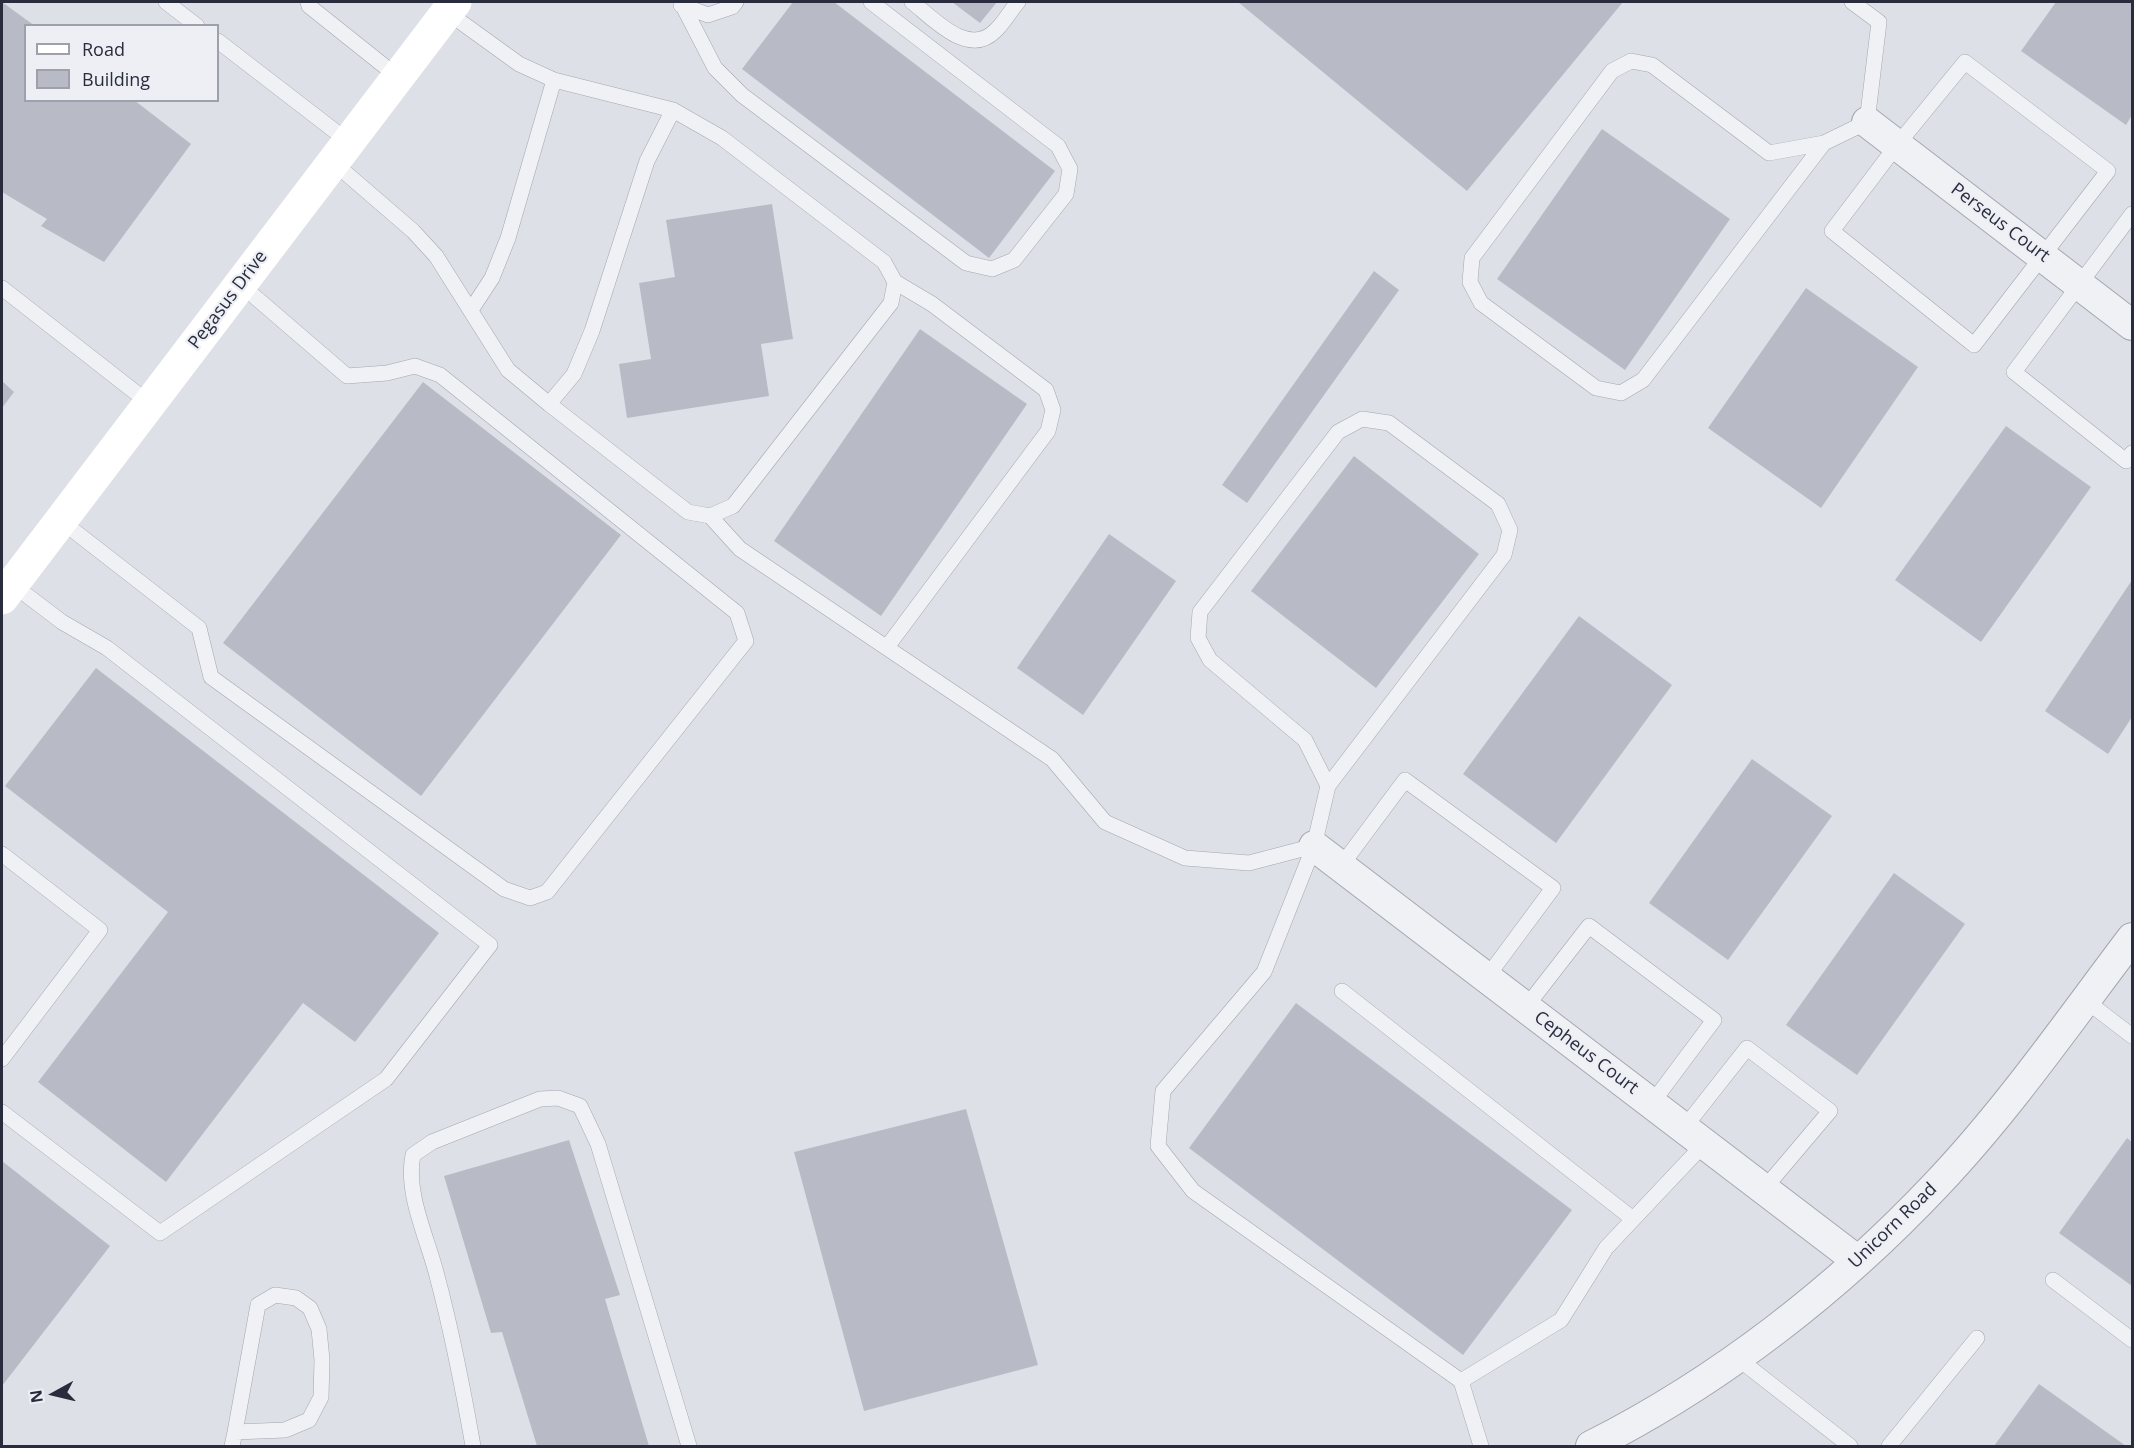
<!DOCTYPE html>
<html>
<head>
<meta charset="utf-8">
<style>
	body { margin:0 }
	#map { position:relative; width:2134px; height:1448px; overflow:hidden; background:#dee0e7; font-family:"Open Sans",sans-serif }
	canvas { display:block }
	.frame { position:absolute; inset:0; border:3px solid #282c3d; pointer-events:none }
	.legend { position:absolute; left:24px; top:24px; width:195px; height:78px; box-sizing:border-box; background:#edeff5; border:2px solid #9ea1ab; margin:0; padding:8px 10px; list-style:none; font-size:18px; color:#282c3d }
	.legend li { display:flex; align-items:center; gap:12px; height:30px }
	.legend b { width:30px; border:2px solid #9ea1ab }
	.north { position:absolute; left:24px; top:1364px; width:60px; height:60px; -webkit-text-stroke:4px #edeff5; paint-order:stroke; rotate:262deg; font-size:16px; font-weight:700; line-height:24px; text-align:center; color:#282c3d }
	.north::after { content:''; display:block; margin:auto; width:21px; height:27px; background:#282c3d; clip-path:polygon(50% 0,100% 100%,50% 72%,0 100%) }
</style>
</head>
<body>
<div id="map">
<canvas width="2134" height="1448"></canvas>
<div class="frame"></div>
<ul class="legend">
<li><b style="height:8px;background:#fff"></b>Road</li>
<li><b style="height:16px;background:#b8bbc6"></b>Building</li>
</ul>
<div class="north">N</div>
</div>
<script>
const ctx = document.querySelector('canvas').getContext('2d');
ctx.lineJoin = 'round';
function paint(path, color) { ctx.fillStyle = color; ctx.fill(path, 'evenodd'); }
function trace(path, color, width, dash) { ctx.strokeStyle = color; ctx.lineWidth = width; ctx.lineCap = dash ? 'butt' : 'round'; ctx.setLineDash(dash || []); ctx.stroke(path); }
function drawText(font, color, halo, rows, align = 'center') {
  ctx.font = font + ' "Open Sans",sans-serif'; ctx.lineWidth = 4.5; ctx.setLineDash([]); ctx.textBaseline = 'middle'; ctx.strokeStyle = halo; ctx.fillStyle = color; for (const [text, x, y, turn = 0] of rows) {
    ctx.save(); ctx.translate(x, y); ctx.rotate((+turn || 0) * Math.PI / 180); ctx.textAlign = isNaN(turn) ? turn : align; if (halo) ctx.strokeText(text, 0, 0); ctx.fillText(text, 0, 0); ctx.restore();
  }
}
paint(new Path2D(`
	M 2,2 L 35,26 L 26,26 L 26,100 L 134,100 L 191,144 L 104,262 L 41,226 L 47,219 L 2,192 Z
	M 793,2 L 834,2 L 1055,171 L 989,258 L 742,69 Z
	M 952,2 L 997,2 L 980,23 Z
	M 1238,2 L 1623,2 L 1467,191 Z
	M 2056,2 L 2132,2 L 2132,115 L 2126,125 L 2021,51 Z
	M 1602,129 L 1730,219 L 1625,370 L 1497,279 Z
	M 772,204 L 793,339 L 761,344 L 769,396 L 627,418 L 619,364 L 651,359 L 639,283 L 675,277 L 666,220 Z
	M 1374,271 L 1399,290 L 1247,503 L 1222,485 Z
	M 1806,288 L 1918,367 L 1821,508 L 1708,428 Z
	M 920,329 L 1027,404 L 881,616 L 774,541 Z
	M 2,381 L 14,392 L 2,408 Z
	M 423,382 L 621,535 L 421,796 L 223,643 Z
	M 2006,426 L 2091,487 L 1981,642 L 1895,580 Z
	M 1354,456 L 1479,554 L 1376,688 L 1251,591 Z
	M 1109,534 L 1176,581 L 1083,715 L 1017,668 Z
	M 2132,580 L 2132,717 L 2108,754 L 2045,711 Z
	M 1579,616 L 1672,685 L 1556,843 L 1463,774 Z
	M 96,668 L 439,933 L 355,1042 L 303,1003 L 166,1182 L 38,1082 L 168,912 L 5,786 Z
	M 1752,759 L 1832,816 L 1728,960 L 1649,903 Z
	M 1894,873 L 1965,924 L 1857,1075 L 1786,1025 Z
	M 1296,1003 L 1572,1210 L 1463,1355 L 1189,1148 Z
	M 966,1109 L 1038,1365 L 864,1411 L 794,1152 Z
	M 2127,1138 L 2132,1142 L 2132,1286 L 2059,1233 Z
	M 569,1140 L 620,1295 L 605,1299 L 649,1446 L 537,1446 L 502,1332 L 491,1333 L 444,1176 Z
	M 2,1161 L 110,1246 L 2,1386 Z
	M 2039,1384 L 2126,1446 L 1994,1446 Z`), '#b8bbc6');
const lane = new Path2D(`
	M 166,2 L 197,26
	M 308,2 L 309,6 L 398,77
	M 912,2 C 933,18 968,58 995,31 C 1004,23 1010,11 1018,2
	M 681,5 L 708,15 L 732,7 L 736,2
	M 684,8 L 715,68 L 742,95 L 966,263 L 992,269 L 1014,260 L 1066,194 L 1070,169 L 1058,146 L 871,2
	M 218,41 L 349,142
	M 1965,62 L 2108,171 L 1974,345 L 1832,231 L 1897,145 Z
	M 1824,143 L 1643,380 L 1621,393 L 1596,388 L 1481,303 L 1470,282 L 1472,258 L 1612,71 L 1631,61 L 1652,65 L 1769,153 L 1824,143 L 1867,122 L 1879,22 L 1852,2
	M 333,162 L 413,231 L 436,256 L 508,370 L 549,404 L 574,374 L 592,331 L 647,161 L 673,110 L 554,80 L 519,64 L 447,12
	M 2132,214 L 2014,372 L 2126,461 L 2132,453
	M 2,288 L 149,403
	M 471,310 L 492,278 L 508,238 L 554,80
	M 549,404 L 688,512 L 710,516 L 733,506 L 891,303 L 895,282 L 884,262 L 722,138 L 673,110
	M 710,516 L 740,549 L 1052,759 L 1105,822 L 1185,858 L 1249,863 L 1314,846
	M 60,520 L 199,628 L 211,677 L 504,889 L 530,898 L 547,892 L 746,641 L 737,613 L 440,375 L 415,366 L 387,373 L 347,376 L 240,284
	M 887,647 L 1048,431 L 1053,410 L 1046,390 L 932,304 L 895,282
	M 1328,786 L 1305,740 L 1210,660 L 1198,638 L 1200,612 L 1338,432 L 1362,419 L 1389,423 L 1498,504 L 1510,530 L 1504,555 L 1328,786 L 1314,846 L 1264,972 L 1163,1091 L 1158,1146 L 1193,1191 L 1461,1381
	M 2,854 L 100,930 L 2,1059
	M 1341,866 L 1405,780 L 1553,888 L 1487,977
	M 1342,991 L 1633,1219
	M 2085,1000 L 2132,1036
	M 1526,1007 L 1589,926 L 1714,1020 L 1652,1103
	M 2,1112 L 160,1233 L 386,1079 L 490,945 L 107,648 L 62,622 L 12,584
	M 1684,1128 L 1747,1048 L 1830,1111 L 1764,1189
	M 2053,1280 L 2132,1340
	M 1736,1357 L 1850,1446
	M 232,1446 L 235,1432 L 258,1305 L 275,1295 L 296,1298 L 310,1308 L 319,1329 L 322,1360 L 321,1397 L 309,1420 L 285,1430 L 235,1432
	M 473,1446 C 463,1389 452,1332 437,1276 C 428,1239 405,1194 413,1155 L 432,1142 L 540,1099 L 558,1098 L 580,1106 L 598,1144 L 689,1446
	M 1481,1446 L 1461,1381 L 1561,1320 L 1606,1248 L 1705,1143
	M 1889,1446 L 1977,1338`);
const street = new Path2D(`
	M 1867,122 L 2132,325
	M 1314,846 L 1858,1261
	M 1591,1446 C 1720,1381 1839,1288 1937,1184 C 2009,1108 2069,1021 2132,938`);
trace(lane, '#a4a6b1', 16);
trace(street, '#a4a6b1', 32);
trace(lane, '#f0f1f5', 15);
trace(street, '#f0f1f5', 30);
trace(new Path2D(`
	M 2,598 L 455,2`), '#fff', 33);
drawText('18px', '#282c3d', '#edeff5', [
	["Perseus Court",2000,223,37],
	["Pegasus Drive",228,300,-53],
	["Cepheus Court",1586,1053,37],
	["Unicorn Road",1893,1226,-44]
]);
</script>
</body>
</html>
